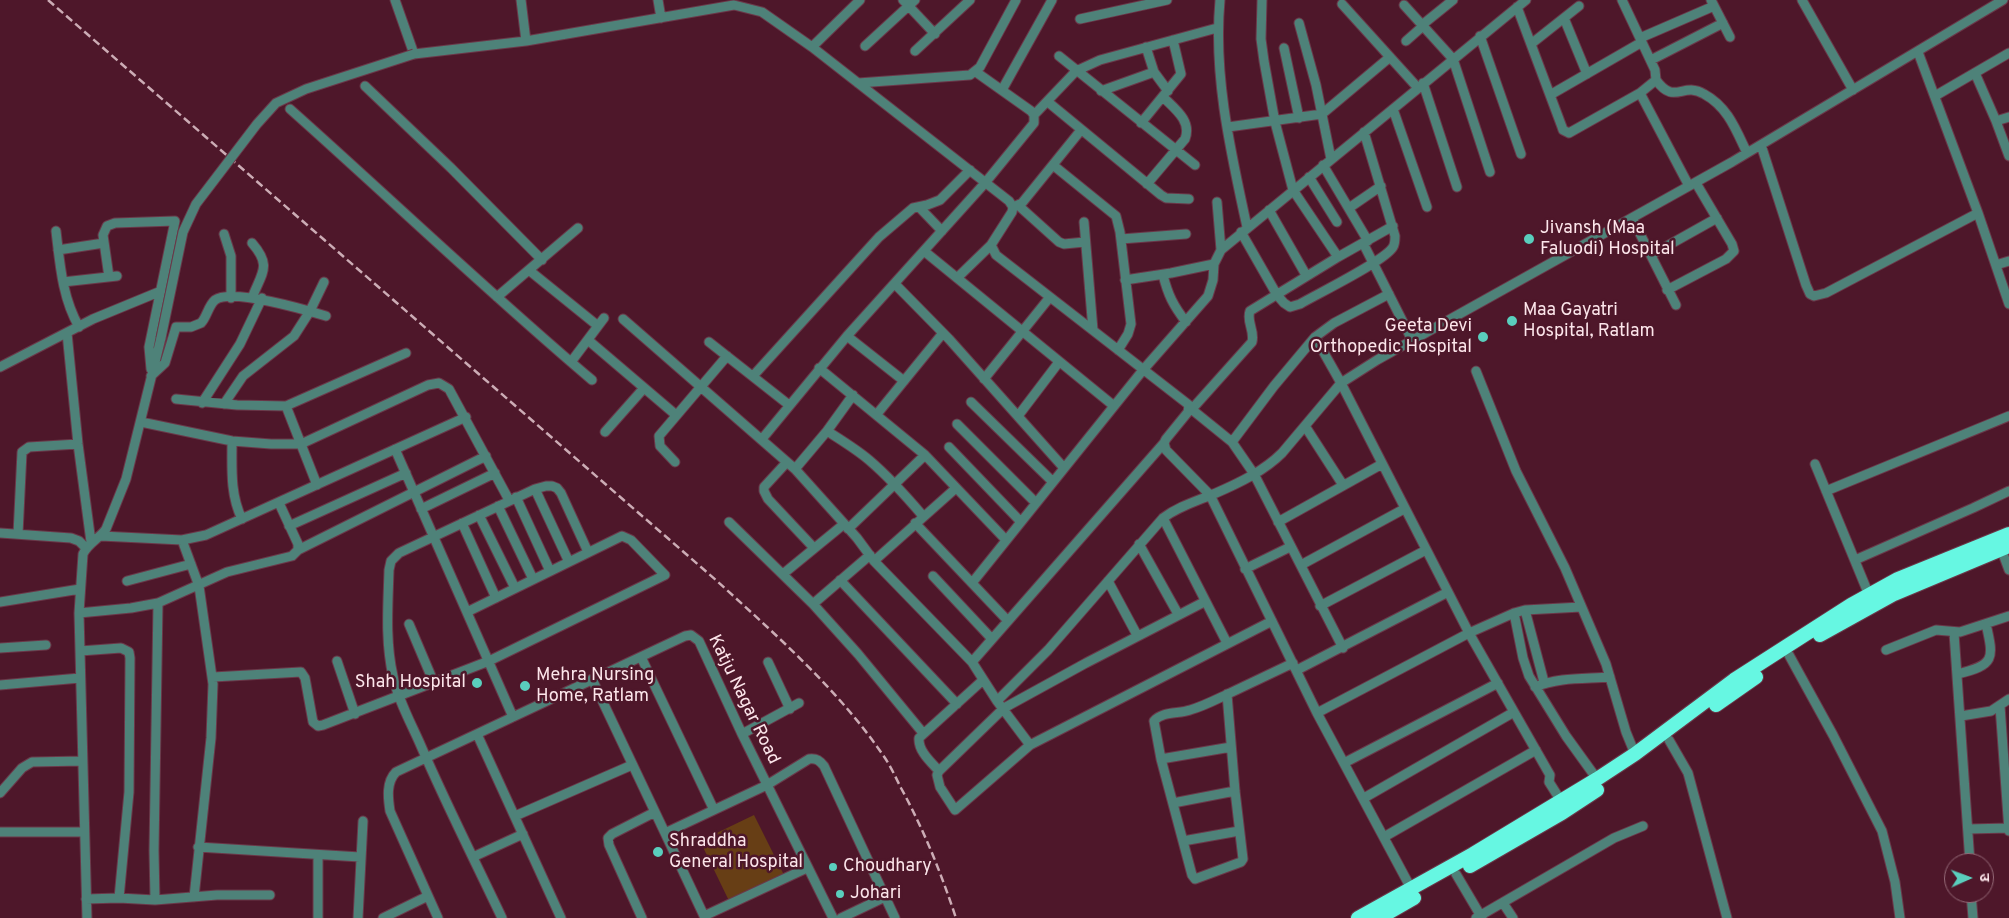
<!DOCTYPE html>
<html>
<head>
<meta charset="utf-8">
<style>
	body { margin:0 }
	#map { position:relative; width:2009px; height:918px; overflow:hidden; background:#4e172a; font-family:Overpass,"Noto Sans Devanagari",sans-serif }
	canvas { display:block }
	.north { position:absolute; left:1944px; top:853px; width:50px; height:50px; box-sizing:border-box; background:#4e172a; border:1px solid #946977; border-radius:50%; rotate:88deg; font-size:14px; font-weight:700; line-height:20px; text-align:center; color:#fce5ea }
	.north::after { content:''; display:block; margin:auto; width:18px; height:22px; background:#5acebd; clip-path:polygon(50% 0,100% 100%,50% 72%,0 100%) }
</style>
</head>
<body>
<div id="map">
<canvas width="2009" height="918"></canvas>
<div class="north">उ</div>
</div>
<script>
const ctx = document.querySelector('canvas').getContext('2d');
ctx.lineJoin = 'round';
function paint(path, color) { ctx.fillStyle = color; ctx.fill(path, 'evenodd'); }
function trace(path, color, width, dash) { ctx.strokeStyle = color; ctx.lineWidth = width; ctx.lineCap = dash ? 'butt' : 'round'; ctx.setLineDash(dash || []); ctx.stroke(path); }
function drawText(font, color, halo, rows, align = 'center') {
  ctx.font = font + ' Overpass,sans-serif'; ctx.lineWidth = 5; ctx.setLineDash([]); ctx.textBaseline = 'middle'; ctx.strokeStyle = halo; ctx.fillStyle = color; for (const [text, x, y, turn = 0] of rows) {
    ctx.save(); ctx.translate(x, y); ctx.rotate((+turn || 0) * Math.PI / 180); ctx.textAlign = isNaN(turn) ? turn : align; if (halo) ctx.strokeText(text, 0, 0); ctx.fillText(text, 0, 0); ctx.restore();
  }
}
paint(new Path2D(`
	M 754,815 L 785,877 L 731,905 L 700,841 Z`), '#673e15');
const minor = new Path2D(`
	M 395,0 L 414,54 L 526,41 L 734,5 L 762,12 L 812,47 L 1009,201 L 1013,207 L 1012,212 L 991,245 L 996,255 L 1189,405 L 1188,412 L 1166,439 L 1164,443 L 1166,450 L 1210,495 L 1317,713 L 1413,892
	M 521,0 L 526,41
	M 658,0 L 661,18
	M 903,0 L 935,34
	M 1220,0 C 1213,76 1231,153 1247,227
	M 1262,0 L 1261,39 L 1264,61 L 1275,122 L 1293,190 L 1338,257
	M 1711,0 L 1730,37
	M 1802,0 L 1853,90
	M 1342,4 L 1418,88
	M 1404,5 L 1453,59 L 1490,172
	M 1517,7 L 1562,127 L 1563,130 L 1569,133 L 1640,93 L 1656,80 L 1655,70 L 1622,0
	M 1564,18 L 1587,74
	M 1080,19 L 1167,0
	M 1299,23 L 1316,85 L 1331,159
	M 1422,25 L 1453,0
	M 1480,36 L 1521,154
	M 1640,38 L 1714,6
	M 1406,41 L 1423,26
	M 1531,44 L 1579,6
	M 865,46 L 915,0
	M 812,47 L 860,0
	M 1146,47 L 1154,72 L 1168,91
	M 1284,48 L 1299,118
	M 915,51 L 970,0
	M 1918,52 L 1978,213 L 2009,304
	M 1059,56 L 1195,165
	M 1651,60 L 1723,23
	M 1975,73 L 1996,121 L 2009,156
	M 1656,80 C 1675,106 1682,81 1704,94 C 1728,107 1736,130 1747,153
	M 858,83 L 970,75 L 980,67 L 1016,0
	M 1423,83 L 1457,187
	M 365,86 L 451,168 L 542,260
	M 1002,90 L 1052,0
	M 1101,91 L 1154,72
	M 1640,93 L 1689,186
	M 1550,95 L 1642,42
	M 1935,96 L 2009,53
	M 1048,102 L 1161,195 L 1166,198 L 1189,199
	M 290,109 C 391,199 489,293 592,380
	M 1393,109 L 1427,207
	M 1034,115 L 1076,71 L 1100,60 L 1217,28
	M 1996,121 L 2009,117
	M 1141,123 L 1181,74 L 1173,40
	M 1228,127 L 1322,114 L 1390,57
	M 1761,145 L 1806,285 L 1810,294 L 1814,296 L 1826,293 L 1978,213
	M 1053,165 L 1116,216 L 1120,232 L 1131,324 L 1128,334 L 1118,350
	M 1323,165 L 1368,241
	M 1309,177 L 1337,222
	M 1147,184 L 1185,139 C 1192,121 1175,109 1163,97
	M 1217,202 L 1221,250
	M 1019,206 L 1059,242 L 1064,244 L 1085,242
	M 919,207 L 942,231
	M 1013,207 L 1022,203 L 1081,130
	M 1349,208 L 1381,186
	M 1269,210 L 1306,275
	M 1632,218 L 1676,305
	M 1084,222 L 1093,330
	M 56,231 C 60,264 62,297 79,327
	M 1241,232 L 1277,295 L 1284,303 L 1290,307 L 1300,304 C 1317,294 1385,261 1393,247 C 1395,244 1395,239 1395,236 L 1364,132
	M 224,234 L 231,256 L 231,298
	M 1121,239 L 1186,234
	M 252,243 C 272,266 262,272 252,298
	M 1363,243 L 1412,340
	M 58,250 L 104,243
	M 924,251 L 1114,406
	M 1651,255 L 1717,218
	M 1996,265 L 2009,261
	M 530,271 L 598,326
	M 1163,275 C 1168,295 1173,305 1186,322
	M 109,277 L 103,235 L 107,226 L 115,223 L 175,221 L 149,347 L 151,369
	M 957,278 L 991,245
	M 1125,280 L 1171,273 L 1214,264
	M 63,282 L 117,276
	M 895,284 L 949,339 L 1064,468
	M 1667,290 L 1726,259 L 1734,251 L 1732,244 L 1696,183
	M 497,297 L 578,228
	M 623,319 L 795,469 L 857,538 L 874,561 L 972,662 L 997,701 L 1030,745
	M 67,333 L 78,444 L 91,542
	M 847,336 L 904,381
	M 1315,337 L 1341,383 L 1469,633 L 1550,775 L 1549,782 L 1561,801
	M 588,340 L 676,415
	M 709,342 L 789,405
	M 571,362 L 604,318
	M 0,367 L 93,319 L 161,291
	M 819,368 L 925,455 L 1006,540
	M 1476,371 L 1516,471 L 1565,568 L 1606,664 L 1626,732 L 1635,754
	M 151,376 L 165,363 L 176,327 L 191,327 L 201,323 C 207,317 208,306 215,300 C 232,288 306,310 326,316
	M 753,376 L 879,237 L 913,208 L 927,205 L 940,200 L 970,170
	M 984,379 L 1050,297
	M 176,399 L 237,405 L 286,406 L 406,353
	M 971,402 L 1053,482
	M 202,403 L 240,344 L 262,298
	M 224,404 L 243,376 L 294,336 L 310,311 L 324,282
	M 286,406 L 317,485
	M 1190,408 L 1232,442 L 1254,474 L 1343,648
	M 1192,409 L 1252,342 C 1255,330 1246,322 1250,311 L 1338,257 L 1393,226
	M 877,414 L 943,333
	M 1018,416 L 1059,362
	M 141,422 L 232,441 L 271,444 L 301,444 L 428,385 L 439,383 L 449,389 L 509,500
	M 957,424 L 1036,503
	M 1305,426 L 1343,485
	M 827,431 C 841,440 856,449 869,460 C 889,477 906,496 923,516
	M 605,432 L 644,388
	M 762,439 L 847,336 L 985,183 L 1034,123 L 1034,115 L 1031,111 L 976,72
	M 232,441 C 232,468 230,495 242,519
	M 1232,442 L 1274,386 L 1315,337 L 1334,323 L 1389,294
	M 949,447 L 1021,522
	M 395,449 L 513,717
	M 675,462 L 660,446 L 659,436 L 727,356
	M 787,462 L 764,487 L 764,491 L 768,499 L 814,548
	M 1815,464 L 1869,595
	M 795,469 L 827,431 L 853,395
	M 535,489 L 569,562
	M 1826,491 L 2009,416
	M 516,497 L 550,571
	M 498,506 L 533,579
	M 421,509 L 495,473
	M 479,515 L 515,588
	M 1163,518 L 1227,643
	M 729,522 L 813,604 L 858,654 L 923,733
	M 1278,522 L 1382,464
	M 462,523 L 496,598
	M 915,523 L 1008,621
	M 289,526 L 406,473
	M 848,529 L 925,455
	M 0,533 L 71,538 L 79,541 L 86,548
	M 18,534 L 22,452 L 29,447 L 78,444
	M 101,536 L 182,540 L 206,535 L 466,417
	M 182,540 L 199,586 L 213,684 L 211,738 L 194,897
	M 1139,544 L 1178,614
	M 2000,546 L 2009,570
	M 298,550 L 486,456
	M 1855,560 L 1973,508 L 2009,491
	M 874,561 L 956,488
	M 1301,565 L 1404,509
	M 1245,569 L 1290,547
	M 783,574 L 844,524
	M 933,576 L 992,639
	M 840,580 L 957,704
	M 127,581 L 191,564
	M 1108,581 L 1137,635
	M 972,583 L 1143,370 L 1208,296 L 1213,280 L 1214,264 L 1221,250 L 1526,0
	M 0,602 L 80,589
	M 1204,602 L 1086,663 L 1004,708 L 939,771 L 937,775 L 940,787 L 955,810 L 1030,745 L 1272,621
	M 813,604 L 870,555
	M 1320,606 L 1426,550
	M 1525,610 L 1544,682
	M 79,613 L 131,608 L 158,603 L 227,572 L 292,556 L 298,550 L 298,544 L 279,503
	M 1514,613 L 1523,658 L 1529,676 L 1566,736 L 1597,779
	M 409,624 L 434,683
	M 1954,633 L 1970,863
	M 0,648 L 46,645
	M 1886,650 L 1936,630 L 1960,632 L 2009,616
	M 80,651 L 121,648 L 129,652 L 130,658 L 129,792 L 119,898
	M 1789,655 L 1833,735 L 1882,831 L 1895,882 L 1900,918
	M 641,657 L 714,810
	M 337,661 L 355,714
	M 768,662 L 790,709
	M 972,662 L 1164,443
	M 1297,670 L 1448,592
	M 1957,674 C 1995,665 1994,659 1986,624
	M 213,677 L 301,672 L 305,678 L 313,722 L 318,726 L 323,725 L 489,661 L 665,575 L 631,540 L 622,536 L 467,612
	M 592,679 L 665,833
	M 0,685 L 80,678
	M 1535,687 C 1558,677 1586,679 1610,677
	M 1227,694 L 1235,791 L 1243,859 L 1241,862 L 1195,879 L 1192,875 L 1161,759 L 1154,721 C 1162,711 1179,714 1190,710 C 1204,706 1217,699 1230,693 C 1251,683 1272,673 1293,663
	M 997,701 L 1048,650 L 1163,518 C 1179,506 1197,501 1216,493 C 1239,483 1264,471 1282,453 L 1341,383 L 1377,360 L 1732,162 L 2003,0
	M 2000,706 L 2009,831
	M 1317,713 L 1469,633 L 1514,613 L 1525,610 L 1581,607
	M 1961,716 L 1991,711 L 2009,699
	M 477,734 L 561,918
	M 742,734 L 799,703
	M 1669,740 L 1688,773 L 1727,918
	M 1161,759 L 1231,747
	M 1344,763 L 1498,683
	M 939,771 C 931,762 918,751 919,738 L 983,680
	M 0,793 L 22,768 L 32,762 L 82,761
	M 1364,798 L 1514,712
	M 1173,803 L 1235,791
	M 515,816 L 632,765
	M 1968,829 L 2009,828
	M 0,832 L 84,832
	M 1384,837 L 1536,750
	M 1183,841 L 1239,831
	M 198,847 L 360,857
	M 473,857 L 523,834
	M 1456,874 L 1482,918
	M 1971,893 L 1973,918
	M 86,899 L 119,898 L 155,900 L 217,895 L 270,895
	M 155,900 L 154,851 L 158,603
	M 1503,903 L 1513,918
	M 704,916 L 807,868
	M 87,918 L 79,613 L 83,554 C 88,543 99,539 106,529 L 126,479 L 161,338
	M 318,918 L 318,856
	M 358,918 L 363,821
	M 383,918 L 428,896
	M 438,918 L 390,811 C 388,798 386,782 396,772 L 685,636 L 691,635 L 699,641 L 742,734 L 833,918
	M 502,918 C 475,861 446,804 421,746 C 411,723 398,700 393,676 C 385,641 388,605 389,570 L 391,561 L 399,553 L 535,489 L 546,486 L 552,486 L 557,488 L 561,493 L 588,552
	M 642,918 L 609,845 L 608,838 L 612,834 L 655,812
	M 705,918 L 665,833 L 767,785 L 809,759 C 817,758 820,761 824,766 L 895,918
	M 841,918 L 885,897
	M 1476,918 L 1614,838 L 1643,826`);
const highway = new Path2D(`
	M 1820,635 L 1894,594 L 2009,546
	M 1716,705 L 1756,677
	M 1470,866 L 1562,813 L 1597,790
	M 1358,918 L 1473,854 L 1597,779 L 1635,754 L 1734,680 L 1851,605 L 1898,579 L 2009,534
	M 1379,918 L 1414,898`);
trace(minor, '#6a3849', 11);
trace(highway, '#6a3849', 16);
trace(minor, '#4e8279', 9);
trace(highway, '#66f7e2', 14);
trace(new Path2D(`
	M 48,0 L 717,581 C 777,636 839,690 885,758 C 891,767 896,778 901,788 C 924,830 941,873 956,918`), '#ccacb5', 2.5, [8, 4]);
const minorBridge = new Path2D(`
	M 161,338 L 183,232 L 196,204 L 257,124 L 276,103 L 306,89 L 414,54`);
trace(minorBridge, '#6a3849', 11, []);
trace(minorBridge, '#4e8279', 9);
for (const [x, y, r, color] of [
	[1529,239,6,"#5acebd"],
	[1512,321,6,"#5acebd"],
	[1483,337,6,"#5acebd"],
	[477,683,6,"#5acebd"],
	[525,686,6,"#5acebd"],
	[658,852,6,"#5acebd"],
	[833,867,5,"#5acebd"],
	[840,894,5,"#5acebd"]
]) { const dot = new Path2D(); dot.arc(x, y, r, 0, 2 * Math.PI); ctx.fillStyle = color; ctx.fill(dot); trace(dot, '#4e172a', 2); }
drawText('18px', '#fce5ea', '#4e172a', [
	["Jivansh (Maa",1540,229],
	["Faluodi) Hospital",1540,250],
	["Maa Gayatri",1523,311],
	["Hospital, Ratlam",1523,332],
	["Geeta Devi",1472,327,"right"],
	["Orthopedic Hospital",1472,348,"right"],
	["Mehra Nursing",536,676],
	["Home, Ratlam",536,697],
	["Shah Hospital",466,683,"right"],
	["Shraddha",669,842],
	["General Hospital",669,863],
	["Choudhary",843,867],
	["Johari",850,894]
], 'left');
drawText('18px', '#fce5ea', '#4e172a', [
	["Katju Nagar Road",743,700,64]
]);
</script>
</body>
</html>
